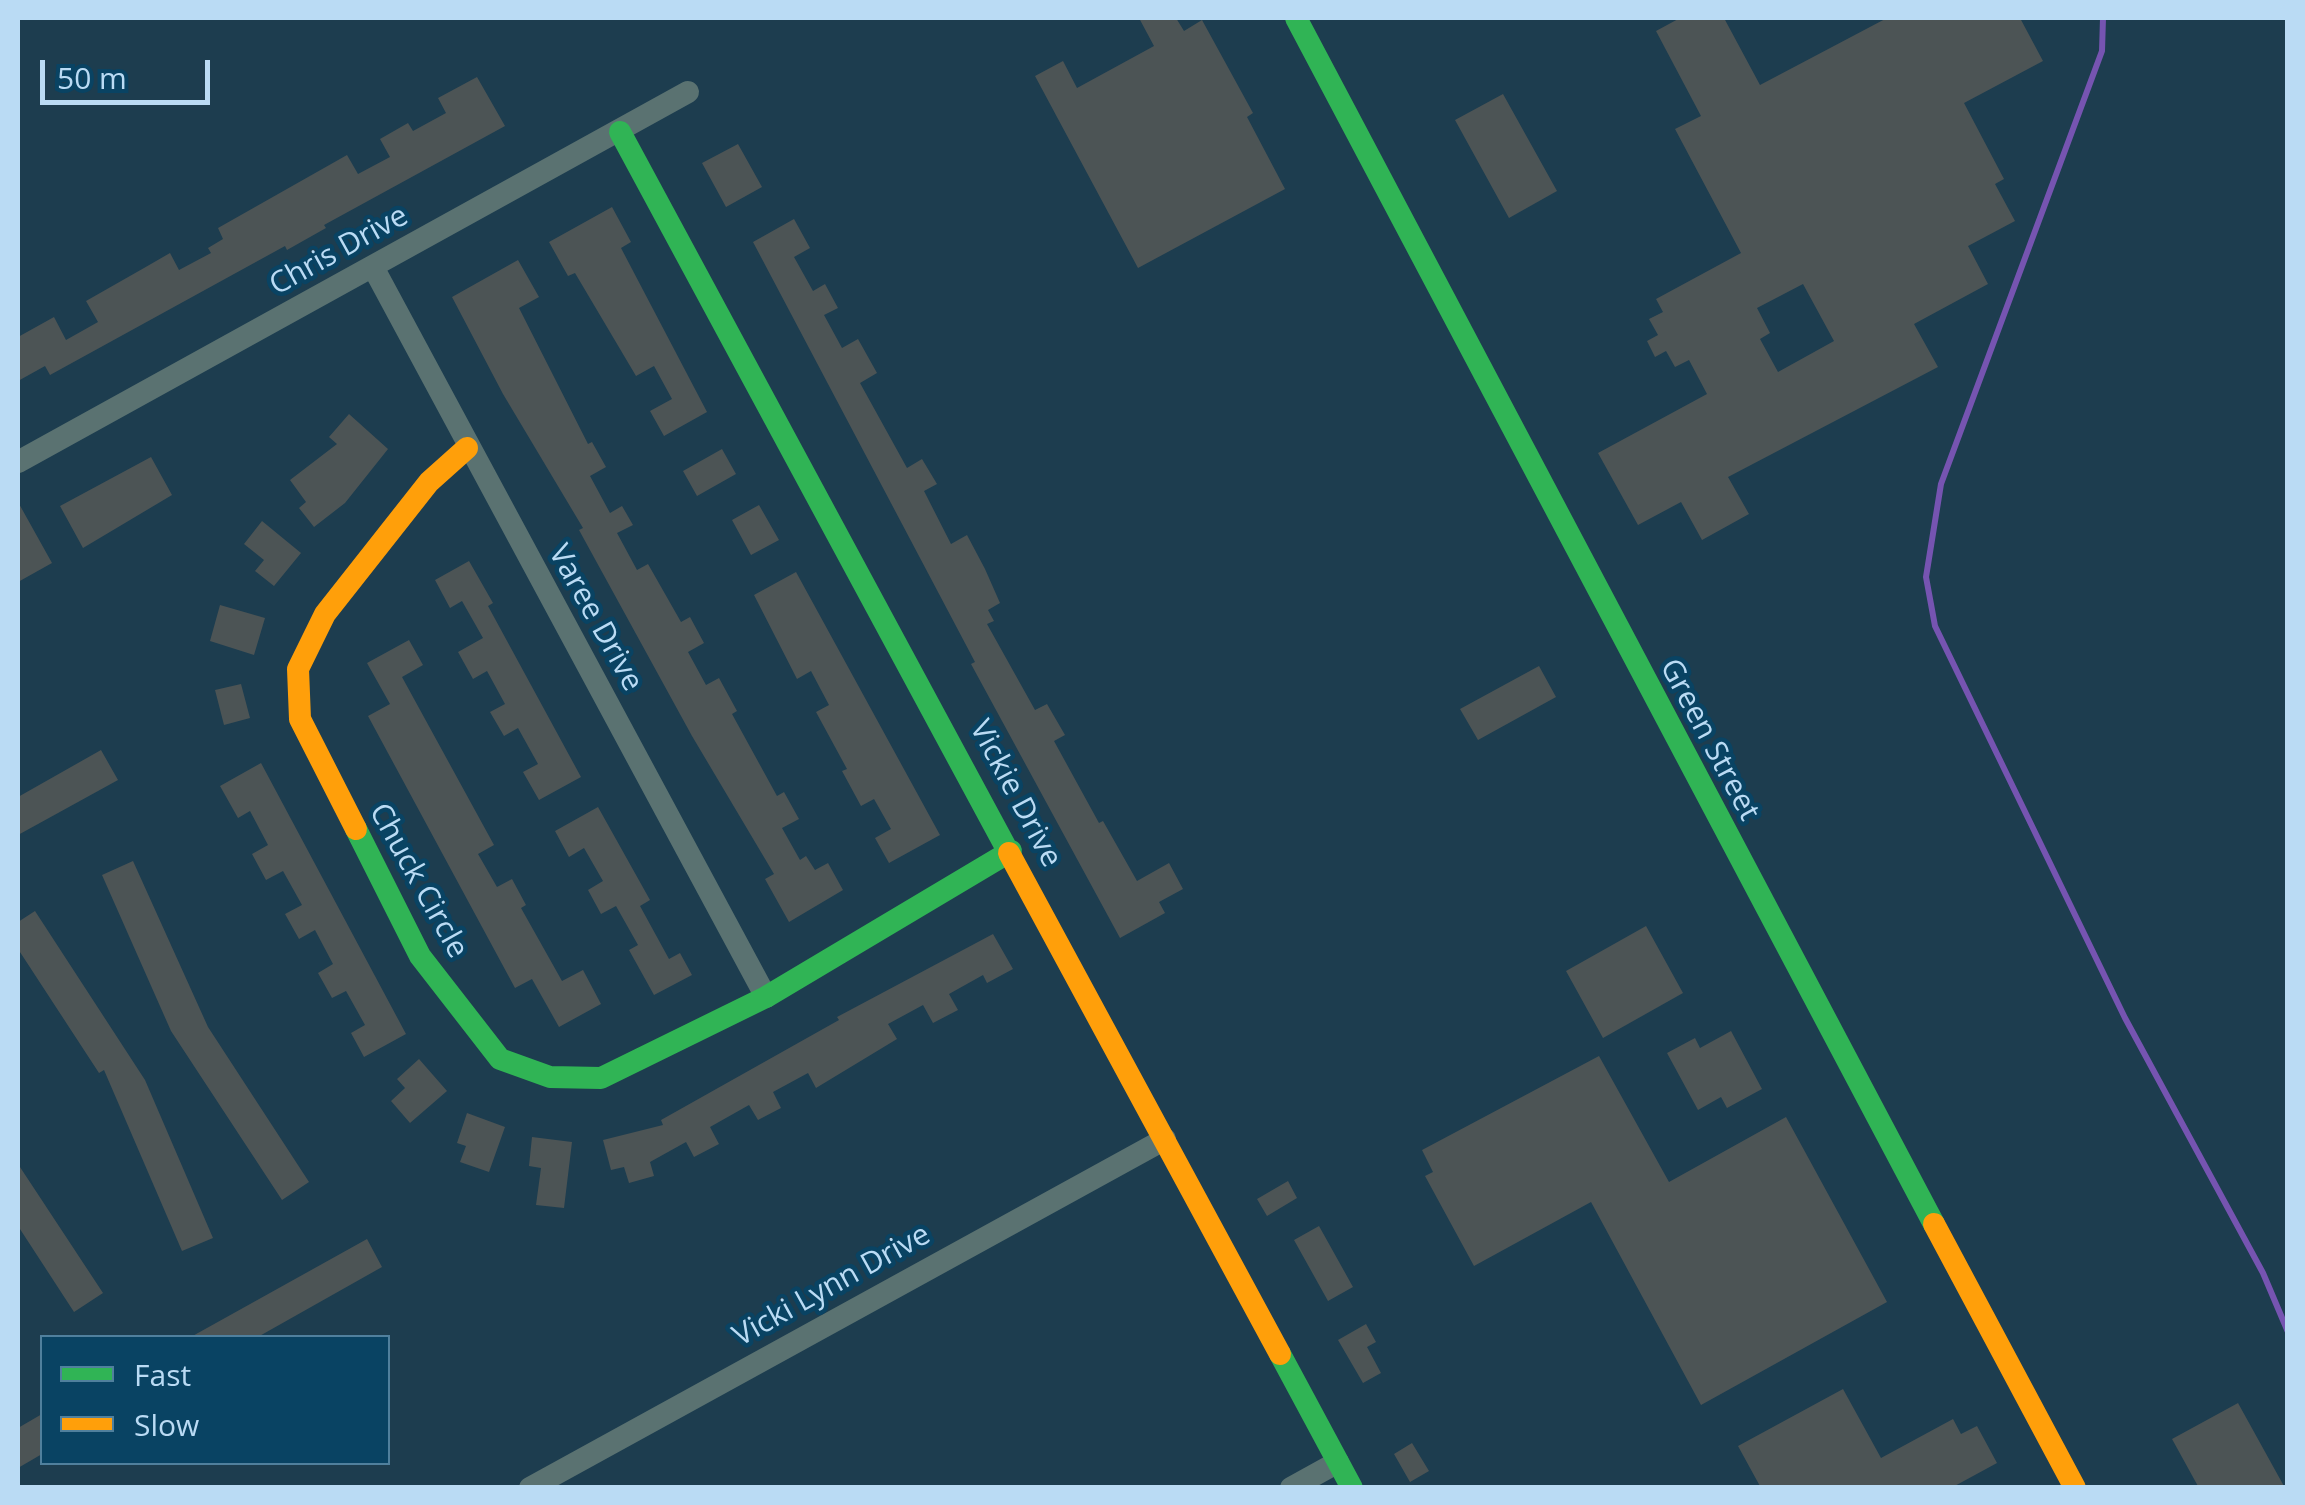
<!DOCTYPE html>
<html>
<head>
<meta charset="utf-8">
<style>
	body { margin:0 }
	#map { position:relative; width:2305px; height:1505px; overflow:hidden; background:#1d3d4f; font-family:"Open Sans",sans-serif }
	canvas { display:block }
	.frame { position:absolute; inset:0; border:20px solid #badbf4; pointer-events:none }
	.legend { position:absolute; left:40px; top:1335px; width:350px; height:130px; box-sizing:border-box; background:#094363; border:2px solid #50809d; margin:0; padding:12px 18px; list-style:none; font-size:30px; color:#badbf4 }
	.legend li { display:flex; align-items:center; gap:20px; height:50px }
	.legend b { width:50px; border:2px solid #50809d }
	.scale { position:absolute; left:40px; top:60px; width:170px; height:45px; box-sizing:border-box; border:5px solid #badbf4; border-top:0; padding-left:12px; font-size:30px; line-height:35px; white-space:nowrap; color:#badbf4; -webkit-text-stroke:8px #094363; paint-order:stroke }
</style>
</head>
<body>
<div id="map">
<canvas width="2305" height="1505"></canvas>
<div class="frame"></div>
<ul class="legend">
<li><b style="height:12px;background:#30b455"></b>Fast</li>
<li><b style="height:12px;background:#ff9f0a"></b>Slow</li>
</ul>
<div class="scale">50 m</div>
</div>
<script>
const ctx = document.querySelector('canvas').getContext('2d');
ctx.lineJoin = 'round';
function trace(path, color, width, dash) { ctx.strokeStyle = color; ctx.lineWidth = width; ctx.lineCap = dash ? 'butt' : 'round'; ctx.setLineDash(dash || []); ctx.stroke(path); }
function paint(path, color) { ctx.fillStyle = color; ctx.fill(path, 'evenodd'); }
function drawText(font, color, halo, rows, align = 'center') {
  ctx.font = font + ' "Open Sans",sans-serif'; ctx.lineWidth = 9; ctx.setLineDash([]); ctx.textBaseline = 'middle'; ctx.strokeStyle = halo; ctx.fillStyle = color; for (const [text, x, y, turn = 0] of rows) {
    ctx.save(); ctx.translate(x, y); ctx.rotate((+turn || 0) * Math.PI / 180); ctx.textAlign = isNaN(turn) ? turn : align; if (halo) ctx.strokeText(text, 0, 0); ctx.fillText(text, 0, 0); ctx.restore();
  }
}
trace(new Path2D(`
	M 2103,18 L 2102,51 L 1941,484 L 1926,577 L 1935,626 L 2125,1018 L 2263,1273 L 2288,1332`), '#7654b1', 6);
paint(new Path2D(`
	M 1139,18 L 1176,18 L 1184,31 L 1202,20 L 1253,113 L 1247,117 L 1285,189 L 1138,268 L 1035,76 L 1063,61 L 1077,88 L 1154,46 Z
	M 1680,18 L 1724,18 L 1760,85 L 1887,18 L 2020,18 L 2043,61 L 1964,103 L 2004,179 L 1995,184 L 2015,221 L 1968,246 L 1988,284 L 1914,324 L 1938,367 L 1728,477 L 1749,514 L 1702,540 L 1681,502 L 1638,525 L 1598,453 L 1707,394 L 1689,360 L 1675,367 L 1666,351 L 1655,357 L 1647,341 L 1658,335 L 1649,319 L 1663,312 L 1656,299 L 1741,253 L 1675,129 L 1701,116 L 1656,31 ZM 1803,284 L 1834,341 L 1778,372 L 1760,339 L 1770,333 L 1757,308 Z
	M 477,77 L 505,126 L 324,225 L 326,228 L 287,250 L 285,246 L 50,375 L 45,366 L 18,381 L 18,337 L 54,317 L 66,340 L 98,322 L 86,301 L 144,268 L 170,253 L 179,270 L 211,253 L 208,248 L 223,239 L 218,228 L 347,155 L 358,174 L 390,157 L 380,139 L 408,123 L 413,131 L 446,113 L 438,98 Z
	M 1503,94 L 1557,191 L 1509,218 L 1455,120 Z
	M 738,144 L 762,187 L 726,207 L 702,163 Z
	M 612,207 L 631,242 L 621,248 L 707,412 L 664,436 L 650,411 L 672,399 L 654,366 L 636,376 L 575,273 L 568,276 L 549,242 Z
	M 794,219 L 810,248 L 794,257 L 813,291 L 825,284 L 838,308 L 824,315 L 842,348 L 858,339 L 877,373 L 860,383 L 907,468 L 922,459 L 937,484 L 924,491 L 951,544 L 967,535 L 985,569 L 1000,603 L 988,610 L 994,621 L 987,624 L 1035,710 L 1047,704 L 1065,735 L 1054,741 L 1099,823 L 1103,821 L 1137,881 L 1169,863 L 1183,889 L 1159,902 L 1165,913 L 1120,938 L 971,664 L 975,662 L 753,242 Z
	M 518,260 L 539,297 L 519,308 L 588,444 L 592,442 L 606,467 L 590,476 L 610,513 L 622,506 L 633,525 L 617,533 L 637,570 L 648,564 L 681,622 L 690,617 L 704,643 L 688,652 L 706,685 L 719,678 L 737,711 L 732,714 L 777,796 L 784,792 L 799,819 L 782,828 L 800,860 L 806,856 L 815,870 L 828,863 L 843,890 L 789,922 L 765,879 L 774,874 L 692,736 L 579,530 L 583,528 L 503,394 L 452,297 Z
	M 349,414 L 388,449 L 345,503 L 314,527 L 299,508 L 306,502 L 290,480 L 337,444 L 329,437 Z
	M 722,449 L 736,474 L 697,496 L 683,471 Z
	M 151,457 L 172,495 L 83,548 L 60,506 Z
	M 18,502 L 52,563 L 18,582 Z
	M 759,505 L 779,540 L 751,555 L 732,520 Z
	M 262,521 L 301,553 L 274,586 L 255,571 L 264,560 L 244,544 Z
	M 469,561 L 493,603 L 488,606 L 581,777 L 539,800 L 523,772 L 538,764 L 518,728 L 504,736 L 490,712 L 505,704 L 487,671 L 473,679 L 458,652 L 483,638 L 462,601 L 450,608 L 435,580 Z
	M 796,572 L 940,835 L 889,863 L 875,838 L 891,829 L 874,799 L 861,806 L 842,771 L 847,769 L 816,712 L 829,705 L 811,671 L 797,679 L 754,595 Z
	M 220,605 L 265,618 L 254,655 L 210,641 Z
	M 409,640 L 423,665 L 402,677 L 494,845 L 478,854 L 497,887 L 512,879 L 526,905 L 521,908 L 562,981 L 583,970 L 601,1004 L 559,1027 L 532,979 L 515,988 L 368,716 L 390,704 L 367,663 Z
	M 1539,666 L 1556,697 L 1478,740 L 1460,709 Z
	M 241,684 L 250,718 L 224,725 L 215,690 Z
	M 101,750 L 118,780 L 18,835 L 18,797 Z
	M 261,763 L 406,1034 L 364,1057 L 351,1033 L 365,1025 L 346,991 L 332,998 L 318,973 L 333,964 L 315,930 L 299,939 L 285,914 L 302,905 L 283,871 L 266,880 L 252,854 L 268,845 L 250,811 L 238,818 L 220,786 Z
	M 598,807 L 650,900 L 640,906 L 669,959 L 680,953 L 692,975 L 654,995 L 629,950 L 638,945 L 616,906 L 601,914 L 588,890 L 603,881 L 584,848 L 569,857 L 555,831 Z
	M 133,861 L 208,1027 L 309,1182 L 282,1200 L 171,1031 L 102,875 Z
	M 35,911 L 145,1080 L 213,1238 L 182,1251 L 104,1070 L 99,1073 L 18,949 L 18,922 Z
	M 1646,926 L 1683,993 L 1603,1038 L 1566,971 Z
	M 993,934 L 1013,969 L 987,983 L 983,975 L 949,994 L 958,1010 L 933,1023 L 923,1005 L 888,1024 L 897,1039 L 816,1088 L 808,1073 L 773,1092 L 781,1108 L 758,1120 L 749,1105 L 710,1127 L 719,1144 L 694,1157 L 686,1142 L 650,1162 L 654,1176 L 629,1183 L 624,1167 L 611,1170 L 603,1140 L 663,1125 L 661,1120 L 839,1020 L 837,1017 Z
	M 1731,1031 L 1762,1089 L 1727,1108 L 1721,1097 L 1698,1110 L 1667,1053 L 1695,1038 L 1700,1048 Z
	M 1599,1056 L 1669,1182 L 1786,1117 L 1887,1302 L 1701,1405 L 1591,1202 L 1474,1266 L 1425,1176 L 1433,1172 L 1422,1150 Z
	M 419,1059 L 447,1091 L 410,1123 L 391,1101 L 405,1088 L 397,1079 Z
	M 467,1113 L 505,1127 L 489,1172 L 460,1162 L 466,1146 L 457,1143 Z
	M 532,1137 L 572,1142 L 564,1208 L 536,1205 L 541,1168 L 529,1166 Z
	M 18,1164 L 103,1293 L 74,1312 L 18,1226 Z
	M 1288,1181 L 1297,1198 L 1267,1216 L 1257,1199 Z
	M 1319,1226 L 1353,1287 L 1328,1301 L 1294,1240 Z
	M 367,1239 L 382,1267 L 256,1338 L 189,1338 Z
	M 1366,1324 L 1376,1342 L 1367,1347 L 1381,1373 L 1363,1383 L 1338,1340 Z
	M 1843,1389 L 1881,1458 L 1953,1419 L 1961,1434 L 1977,1426 L 1997,1463 L 1951,1488 L 1761,1488 L 1738,1446 Z
	M 2238,1403 L 2285,1488 L 2199,1488 L 2172,1439 Z
	M 42,1414 L 42,1454 L 18,1468 L 18,1428 Z
	M 1412,1443 L 1429,1471 L 1410,1482 L 1394,1454 Z`), '#4c5455');
trace(new Path2D(`
	M 373,267 L 766,997
	M 18,462 L 688,92
	M 530,1488 L 1165,1139
	M 1291,1488 L 1338,1462`), '#5a7271', 22);
trace(new Path2D(`
	M 1296,18 L 1934,1224
	M 620,132 L 1009,853
	M 356,829 L 420,956 L 500,1059 L 550,1077 L 601,1078 L 766,997 L 1011,851
	M 1280,1354 L 1352,1488`), '#30b455', 22);
trace(new Path2D(`
	M 356,829 L 300,719 L 298,669 L 325,614 L 429,482 L 467,448
	M 1009,853 L 1280,1354
	M 1934,1224 L 2075,1488`), '#ff9f0a', 22);
drawText('30px', '#badbf4', '#094363', [
	["Chris Drive",339,251,-29],
	["Varee Drive",595,618,61],
	["Green Street",1709,740,62],
	["Vickie Drive",1015,794,62],
	["Chuck Circle",418,881,61],
	["Vicki Lynn Drive",832,1286,-29]
]);
</script>
</body>
</html>
